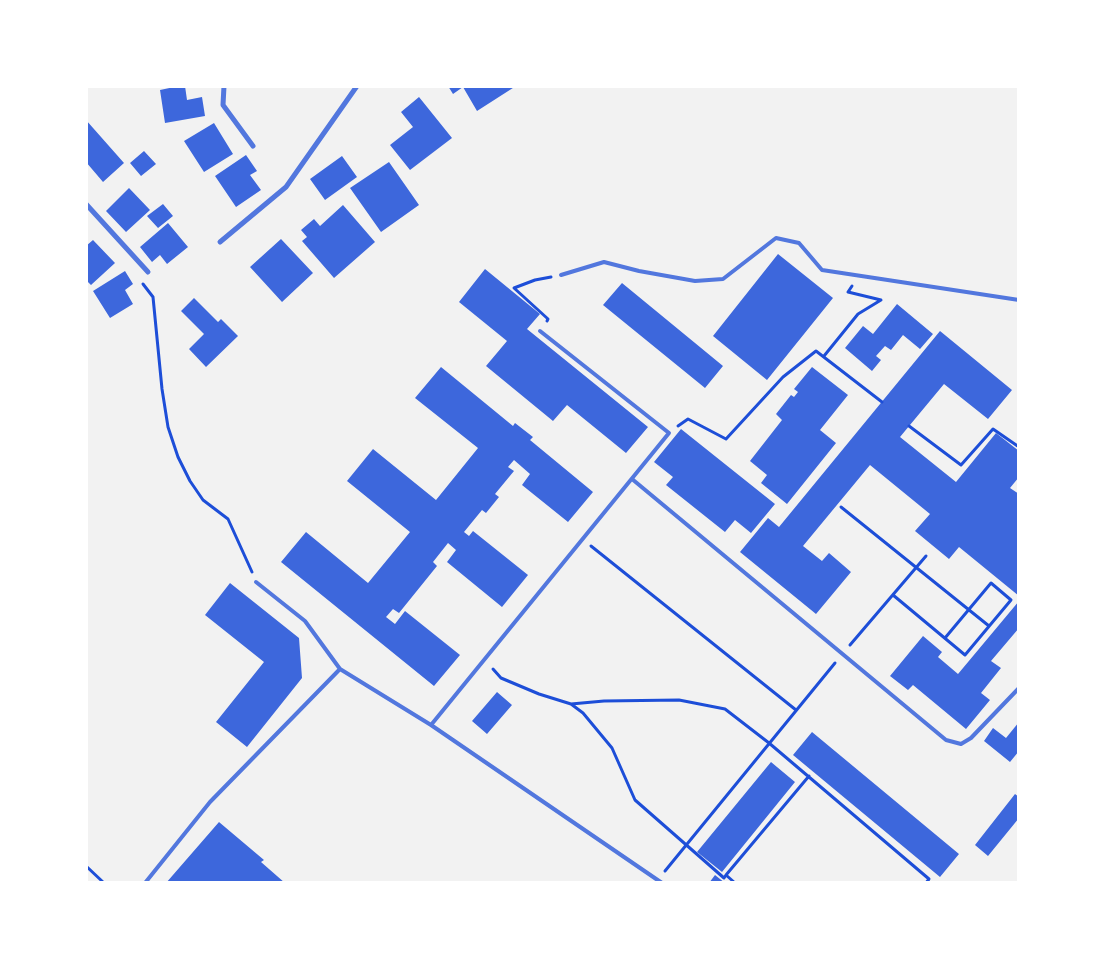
<!DOCTYPE html>
<html>
<head>
<meta charset="utf-8">
<style>
	body { margin:0 }
	#map { position:relative; width:1105px; height:969px; overflow:hidden; background:#f2f2f2; font-family:"DM Sans",sans-serif }
	canvas { display:block }
	.frame { position:absolute; inset:0; border:88px solid #fff; pointer-events:none }
</style>
</head>
<body>
<div id="map">
<canvas width="1105" height="969"></canvas>
<div class="frame"></div>
</div>
<script>
const ctx = document.querySelector('canvas').getContext('2d');
ctx.lineJoin = 'round';
function paint(path, color) { ctx.fillStyle = color; ctx.fill(path, 'evenodd'); }
function trace(path, color, width, dash) { ctx.strokeStyle = color; ctx.lineWidth = width; ctx.lineCap = dash ? 'butt' : 'round'; ctx.setLineDash(dash || []); ctx.stroke(path); }
paint(new Path2D(`
	M 179,86 L 185,86 L 187,100 L 202,97 L 205,116 L 165,123 L 160,90 Z
	M 448,86 L 516,86 L 477,111 L 463,87 L 453,94 Z
	M 419,97 L 452,138 L 410,170 L 390,145 L 413,127 L 401,112 Z
	M 86,120 L 124,163 L 103,182 L 86,162 Z
	M 214,123 L 233,154 L 204,172 L 184,141 Z
	M 144,151 L 156,164 L 141,176 L 130,163 Z
	M 246,155 L 257,171 L 250,175 L 261,190 L 236,207 L 215,176 Z
	M 342,156 L 357,177 L 325,200 L 310,179 Z
	M 389,162 L 419,205 L 381,232 L 350,188 Z
	M 129,188 L 150,210 L 126,232 L 106,211 Z
	M 163,204 L 173,216 L 158,228 L 147,216 Z
	M 343,205 L 375,242 L 334,278 L 302,241 L 307,237 L 301,230 L 314,219 L 320,226 Z
	M 168,223 L 188,247 L 167,264 L 160,255 L 152,262 L 140,247 Z
	M 281,239 L 313,273 L 282,302 L 250,267 Z
	M 93,240 L 115,263 L 91,285 L 86,280 L 86,246 Z
	M 778,254 L 833,298 L 767,380 L 713,336 Z
	M 485,269 L 540,314 L 527,329 L 648,427 L 626,453 L 567,405 L 553,421 L 486,366 L 507,341 L 459,302 Z
	M 125,271 L 133,284 L 125,290 L 133,304 L 110,318 L 93,291 Z
	M 622,283 L 723,366 L 705,388 L 603,305 Z
	M 194,298 L 218,322 L 221,319 L 238,336 L 206,367 L 189,349 L 204,334 L 181,311 Z
	M 897,304 L 933,334 L 920,349 L 903,335 L 891,350 L 885,346 L 876,356 L 881,360 L 872,371 L 845,348 L 863,326 L 873,334 Z
	M 940,331 L 1012,390 L 988,419 L 944,384 L 900,437 L 956,482 L 996,433 L 1019,451 L 1019,477 L 1010,488 L 1019,494 L 1019,596 L 959,547 L 949,559 L 915,531 L 930,514 L 870,465 L 803,546 L 822,561 L 829,553 L 851,572 L 816,614 L 740,552 L 768,518 L 779,527 Z
	M 441,367 L 513,426 L 515,423 L 533,437 L 530,440 L 593,492 L 568,522 L 522,485 L 530,474 L 514,460 L 508,467 L 514,471 L 495,494 L 499,497 L 486,513 L 482,510 L 464,532 L 469,536 L 473,531 L 528,575 L 502,607 L 447,562 L 456,550 L 448,543 L 433,562 L 437,566 L 399,613 L 393,609 L 386,617 L 395,624 L 405,611 L 460,655 L 434,686 L 281,562 L 306,532 L 368,583 L 410,532 L 347,481 L 373,449 L 436,500 L 478,448 L 415,398 Z
	M 812,367 L 848,395 L 820,430 L 836,443 L 787,504 L 761,483 L 767,475 L 750,461 L 782,420 L 776,414 L 791,395 L 794,397 L 798,392 L 794,389 Z
	M 681,429 L 775,504 L 751,533 L 735,520 L 725,532 L 666,485 L 673,477 L 654,462 Z
	M 230,583 L 299,638 L 302,678 L 247,747 L 216,722 L 264,662 L 205,615 Z
	M 1019,601 L 1019,628 L 991,661 L 1001,668 L 981,693 L 990,700 L 966,729 L 913,685 L 908,690 L 890,676 L 923,636 L 942,652 L 938,657 L 958,674 Z
	M 497,692 L 512,705 L 487,734 L 472,721 Z
	M 1019,722 L 1019,751 L 1010,762 L 984,741 L 993,728 L 1006,738 Z
	M 812,732 L 959,854 L 940,877 L 793,755 Z
	M 771,762 L 795,782 L 722,872 L 697,852 Z
	M 1015,794 L 1019,797 L 1019,818 L 988,856 L 975,845 Z
	M 219,822 L 264,860 L 261,862 L 285,883 L 166,883 Z
	M 715,875 L 725,883 L 709,883 Z`), '#3d67dc');
trace(new Path2D(`
	M 143,284 L 153,297 L 162,389 L 168,427 L 178,457 L 190,481 L 203,500 L 228,519 L 252,572
	M 547,321 L 548,319 L 514,288 L 535,280 L 551,277
	M 824,356 L 858,314 L 881,300 L 848,292 L 852,286
	M 678,426 L 688,419 L 726,439 L 783,377 L 816,351 L 882,402
	M 909,426 L 961,465 L 993,429 L 1019,447
	M 841,507 L 989,626
	M 591,546 L 796,710
	M 893,595 L 965,655 L 1011,600 L 991,583 L 945,638
	M 850,645 L 926,556
	M 493,669 L 501,678 L 539,694 L 571,704 L 583,713 L 612,748 L 635,800 L 724,878 L 726,875
	M 571,704 L 604,701 L 679,700 L 725,709 L 769,743 L 929,879 L 926,883
	M 86,866 L 104,883
	M 665,871 L 835,663
	M 735,883 L 726,875 L 809,776`), '#1d4ed8', 3);
trace(new Path2D(`
	M 561,275 L 604,262 L 639,271 L 695,281 L 723,279 L 776,238 L 799,243 L 822,270 L 1019,300
	M 632,479 L 946,740 L 961,744 L 971,738 L 1019,688
	M 256,582 L 305,621 L 340,669
	M 431,725 L 669,433 L 540,331
	M 145,883 L 210,802 L 340,669 L 431,725 L 662,883`), '#5277de', 4);
trace(new Path2D(`
	M 224,86 L 223,105 L 253,146
	M 86,204 L 148,272
	M 220,242 L 286,187 L 357,86`), '#5277de', 5);
</script>
</body>
</html>
